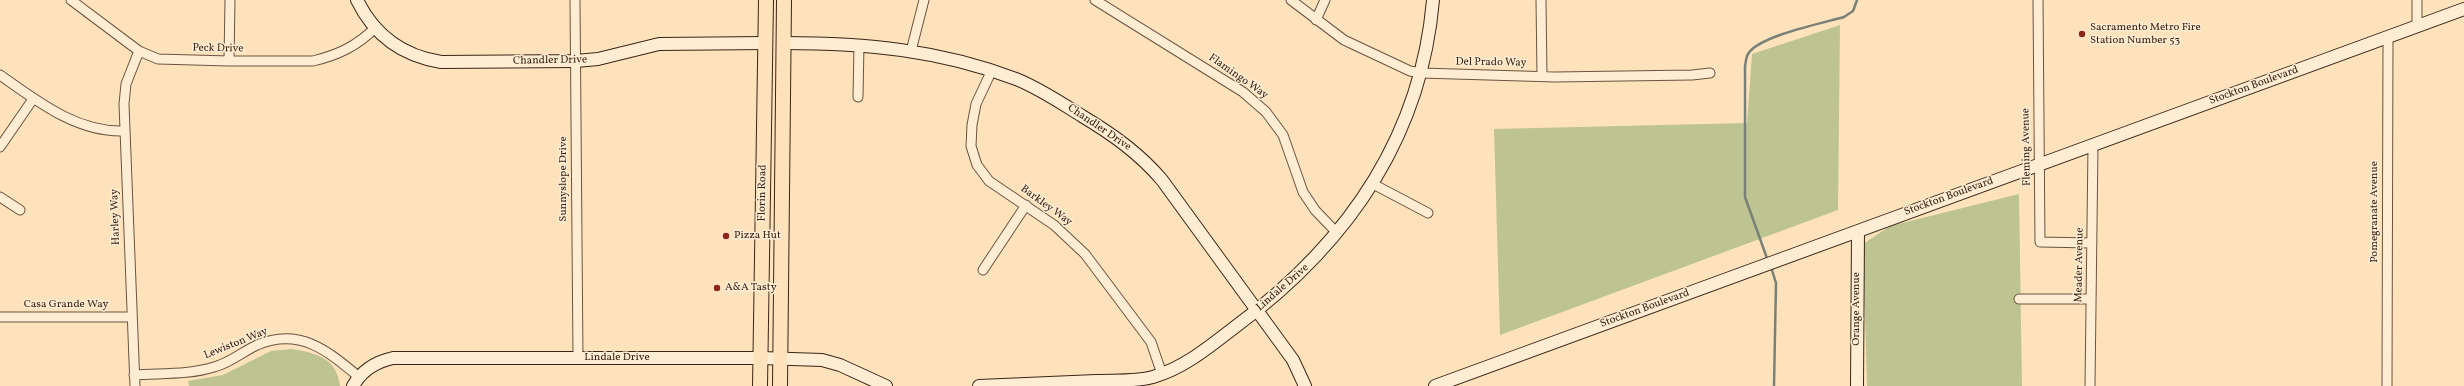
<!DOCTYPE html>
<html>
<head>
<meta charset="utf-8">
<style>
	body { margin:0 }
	canvas { display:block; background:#fee2bb }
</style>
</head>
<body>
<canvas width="2464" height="386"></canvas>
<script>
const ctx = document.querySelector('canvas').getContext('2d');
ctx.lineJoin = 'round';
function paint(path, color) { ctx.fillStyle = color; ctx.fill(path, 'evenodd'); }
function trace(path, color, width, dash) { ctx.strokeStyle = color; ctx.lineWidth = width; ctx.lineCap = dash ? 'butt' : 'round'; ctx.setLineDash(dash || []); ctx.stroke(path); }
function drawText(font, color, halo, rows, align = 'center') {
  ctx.font = font + ' Vollkorn,serif'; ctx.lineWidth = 3; ctx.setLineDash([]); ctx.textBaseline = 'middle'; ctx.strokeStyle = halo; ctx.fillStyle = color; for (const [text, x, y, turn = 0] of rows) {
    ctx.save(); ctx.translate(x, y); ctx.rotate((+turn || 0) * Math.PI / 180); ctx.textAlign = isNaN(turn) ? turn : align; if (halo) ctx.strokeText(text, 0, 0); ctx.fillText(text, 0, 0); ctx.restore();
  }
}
paint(new Path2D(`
	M 1840,25 L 1838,210 L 1500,335 L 1494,129 L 1747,123 L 1752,54 Z
	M 2019,194 L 2022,386 L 1867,386 L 1863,244 L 1890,226 Z
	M 292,349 C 316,353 337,358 340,386 L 189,386 L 188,381 L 223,375 L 271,351 Z`), '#bdc492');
trace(new Path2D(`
	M 1768,261 L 1745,197 L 1745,66 C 1746,62 1746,57 1748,54 C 1758,36 1823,23 1844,17 L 1853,11 L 1857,0
	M 1771,267 L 1776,283 L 1774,386`), '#788077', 2.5);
const street = new Path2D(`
	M 71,0 L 139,51 L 158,59 L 229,61 L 313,61 C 338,55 357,46 375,28
	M 575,0 L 578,358
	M 1095,0 L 1243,92 L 1266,112 L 1283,135 L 1303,192 L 1315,210 L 1337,233
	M 1291,0 L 1344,40 L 1410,71 L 1421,73 L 1555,77 L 1692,75 L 1710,73
	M 1541,0 L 1542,75
	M 2038,0 L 2040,242 L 2092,243
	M 2417,0 L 2417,26
	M 1316,20 L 1325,0
	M 911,51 L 924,0
	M 229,61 L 230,0
	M 991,72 L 976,104 L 972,125 L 971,146 L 977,165 L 989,181 L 1054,225 L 1085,254 L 1151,342 L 1162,374
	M 0,75 C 37,101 77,133 125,131
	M 858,97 L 859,45
	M 0,147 L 33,99
	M 1373,184 L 1428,213
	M 0,197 L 20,210
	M 983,270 L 1026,205
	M 2019,299 L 2091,299
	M 0,317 L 132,317
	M 134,375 C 160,373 189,375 214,367 C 230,363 242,352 257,345 C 300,327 328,351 359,377
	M 135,386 L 124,104 L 126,84 L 139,51
	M 2090,386 L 2093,145
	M 2387,386 L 2388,37`);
const secondary = new Path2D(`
	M 357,0 C 374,35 403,56 441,62 L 576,61 L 598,59 L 659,44 L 766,43
	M 784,43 C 865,43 940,50 1016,79 C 1039,88 1061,103 1082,116 C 1112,134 1139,153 1162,180 L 1293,360 L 1305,386
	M 353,386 C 362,370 375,362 393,358 L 761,358 L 822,360 L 840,365 L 886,386
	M 979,386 C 1018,384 1057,383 1096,381 C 1114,380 1135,382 1153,377 C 1184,368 1209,347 1235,327 C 1345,246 1421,139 1433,0
	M 1435,386 L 2464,9
	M 1857,386 L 1858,231`);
const primary = new Path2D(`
	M 760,386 L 766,0
	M 780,386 L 784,0`);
trace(street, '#6a5440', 11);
trace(secondary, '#392517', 14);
trace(primary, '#392517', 16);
trace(street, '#feecd3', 9);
trace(secondary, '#feecd3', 12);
trace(primary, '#fee2bb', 14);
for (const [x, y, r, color] of [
	[2082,34,4,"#8f2418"],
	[726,236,4,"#8f2418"],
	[717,288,4,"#8f2418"]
]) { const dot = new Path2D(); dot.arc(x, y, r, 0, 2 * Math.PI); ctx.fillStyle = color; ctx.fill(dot); trace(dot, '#feecd3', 1.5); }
drawText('11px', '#392517', '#feecd3', [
	["Sacramento Metro Fire",2090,28],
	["Station Number 53",2090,41],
	["Pizza Hut",734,236],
	["A&A Tasty",725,288]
], 'left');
drawText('11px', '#392517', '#feecd3', [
	["Peck Drive",218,49,1],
	["Chandler Drive",550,61,-1],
	["Del Prado Way",1491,63,1],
	["Flamingo Way",1238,77,35],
	["Stockton Boulevard",2254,86,-20],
	["Chandler Drive",1099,128,34],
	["Fleming Avenue",2027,147,-91],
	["Sunnyslope Drive",564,179,-90],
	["Florin Road",763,193,-89],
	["Stockton Boulevard",1949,197,-20],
	["Barkley Way",1046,206,36],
	["Pomegranate Avenue",2375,212,-90],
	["Harley Way",116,217,-92],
	["Meader Avenue",2080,265,-89],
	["Lindale Drive",1283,288,-41],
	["Casa Grande Way",66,305],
	["Stockton Boulevard",1645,309,-20],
	["Orange Avenue",1857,309,-90],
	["Lewiston Way",236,344,-22],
	["Lindale Drive",617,358]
]);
</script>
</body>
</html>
